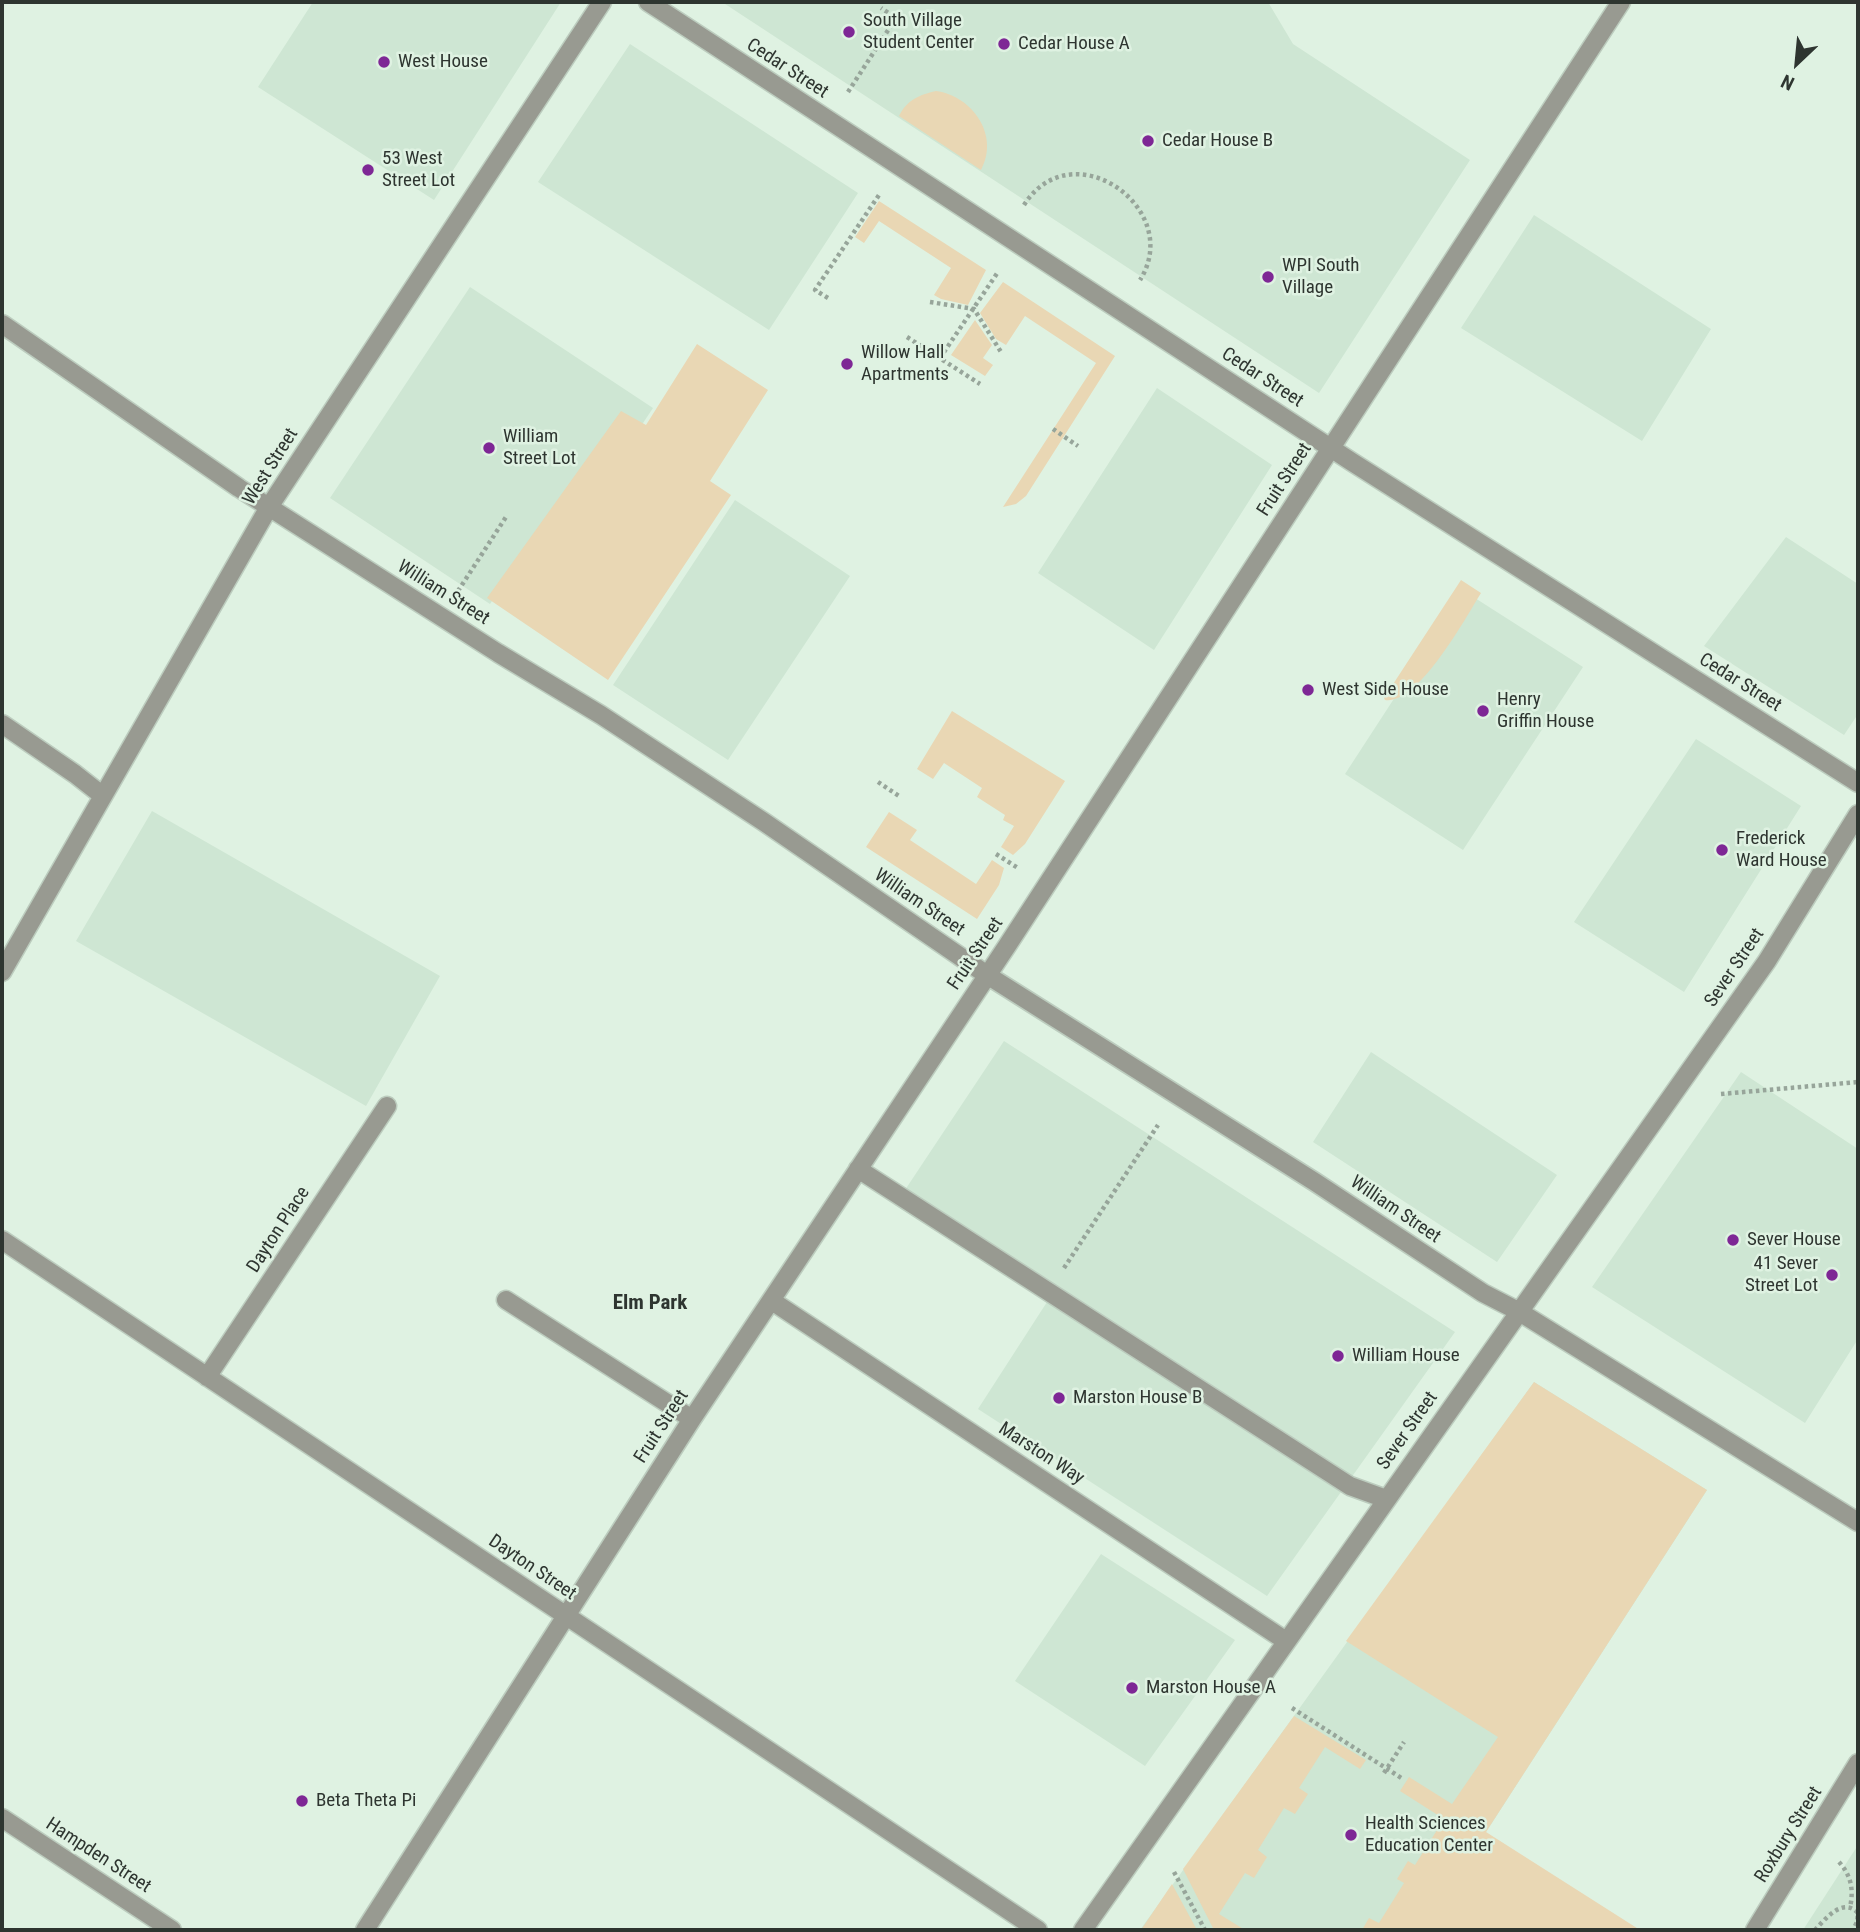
<!DOCTYPE html>
<html>
<head>
<meta charset="utf-8">
<style>
	body { margin:0 }
	#map { position:relative; width:1860px; height:1932px; overflow:hidden; background:#dff2e2; font-family:"Roboto Condensed",sans-serif }
	canvas { display:block }
	.frame { position:absolute; inset:0; border:4px solid #2e3530; pointer-events:none }
	.north { position:absolute; left:1762px; top:28px; width:70px; height:70px; -webkit-text-stroke:5px #dff2e2; paint-order:stroke; rotate:206deg; font-size:19px; font-weight:700; line-height:28px; text-align:center; color:#2e3530 }
	.north::after { content:''; display:block; margin:auto; width:24px; height:32px; background:#2e3530; clip-path:polygon(50% 0,100% 100%,50% 72%,0 100%) }
</style>
</head>
<body>
<div id="map">
<canvas width="1860" height="1932"></canvas>
<div class="frame"></div>
<div class="north">N</div>
</div>
<script>
const ctx = document.querySelector('canvas').getContext('2d');
ctx.lineJoin = 'round';
function paint(path, color) { ctx.fillStyle = color; ctx.fill(path, 'evenodd'); }
function trace(path, color, width, dash) { ctx.strokeStyle = color; ctx.lineWidth = width; ctx.lineCap = dash ? 'butt' : 'round'; ctx.setLineDash(dash || []); ctx.stroke(path); }
function drawText(font, color, halo, rows, align = 'center') {
  ctx.font = font + ' "Roboto Condensed",sans-serif'; ctx.lineWidth = 5; ctx.setLineDash([]); ctx.textBaseline = 'middle'; ctx.strokeStyle = halo; ctx.fillStyle = color; for (const [text, x, y, turn = 0] of rows) {
    ctx.save(); ctx.translate(x, y); ctx.rotate((+turn || 0) * Math.PI / 180); ctx.textAlign = isNaN(turn) ? turn : align; if (halo) ctx.strokeText(text, 0, 0); ctx.fillText(text, 0, 0); ctx.restore();
  }
}
paint(new Path2D(`
	M 313,2 L 561,2 L 434,200 L 258,87 Z
	M 722,2 L 1268,2 L 1293,44 L 1470,160 L 1319,393 Z
	M 630,44 L 858,193 L 769,330 L 538,182 Z
	M 1534,215 L 1711,329 L 1642,441 L 1461,328 Z
	M 470,287 L 653,408 L 583,513 L 559,499 L 490,604 L 330,498 Z
	M 1157,388 L 1272,465 L 1154,650 L 1038,573 Z
	M 735,500 L 850,576 L 728,760 L 613,685 Z
	M 1786,537 L 1858,584 L 1858,714 L 1844,735 L 1704,646 Z
	M 1464,591 L 1583,667 L 1463,850 L 1345,774 Z
	M 1696,739 L 1801,806 L 1684,992 L 1574,922 Z
	M 152,811 L 440,976 L 366,1106 L 76,941 Z
	M 1004,1041 L 1455,1332 L 1351,1478 L 1020,1266 L 1011,1279 L 895,1205 Z
	M 1371,1052 L 1557,1175 L 1497,1262 L 1313,1142 Z
	M 1741,1072 L 1858,1149 L 1858,1339 L 1805,1423 L 1592,1287 Z
	M 1047,1302 L 1341,1492 L 1267,1596 L 978,1409 Z
	M 1534,1382 L 1707,1490 L 1437,1908 L 1420,1930 L 1140,1930 Z
	M 1101,1554 L 1235,1640 L 1145,1766 L 1015,1681 Z
	M 1858,1845 L 1858,1930 L 1803,1930 Z`), '#cee6d3');
paint(new Path2D(`
	M 936,91 C 973,96 1000,136 981,170 L 899,116 C 907,100 919,95 936,91 Z
	M 879,201 L 986,270 L 968,305 L 941,299 L 934,295 L 951,268 L 879,221 L 864,243 L 855,237 Z
	M 1003,282 L 1115,356 L 1026,496 L 1016,504 L 1003,507 L 1096,363 L 1025,316 L 1006,345 L 996,339 L 980,313 Z
	M 975,320 L 992,345 L 983,358 L 993,365 L 985,376 L 951,355 Z
	M 697,344 L 768,390 L 710,481 L 731,495 L 608,680 L 487,598 L 621,411 L 646,425 Z
	M 1461,580 L 1481,593 C 1465,619 1418,705 1385,700 L 1384,698 Z
	M 952,711 L 1065,781 L 1025,844 L 1013,855 L 1001,847 L 1014,826 L 1003,820 L 1005,815 L 977,797 L 982,788 L 944,763 L 933,779 L 917,769 Z
	M 889,812 L 917,830 L 910,840 L 976,884 L 992,860 L 1004,868 L 999,885 L 977,919 L 866,847 Z
	M 1534,1382 L 1707,1490 L 1486,1832 L 1640,1930 L 1362,1930 L 1369,1918 L 1379,1923 L 1404,1883 L 1397,1879 L 1408,1861 L 1415,1865 L 1444,1819 L 1400,1791 L 1409,1777 L 1452,1804 L 1498,1737 L 1346,1641 Z
	M 1294,1716 L 1366,1760 L 1360,1769 L 1325,1747 L 1299,1788 L 1308,1794 L 1295,1814 L 1284,1808 L 1258,1850 L 1267,1857 L 1254,1878 L 1245,1873 L 1219,1914 L 1245,1930 L 1214,1930 L 1183,1869 Z
	M 1172,1884 L 1197,1930 L 1141,1930 Z`), '#e9d7b4');
const minor = new Path2D(`
	M 648,2 L 1352,462 L 1858,783
	M 2,324 L 239,488 L 498,653 L 601,715 L 764,822 L 987,975 L 1315,1182 L 1483,1293 L 1518,1311 L 1858,1522
	M 2,724 L 75,774 L 103,796
	M 2,972 L 269,507 L 602,2
	M 858,1169 L 1350,1486 L 1386,1499
	M 2,1240 L 1038,1930
	M 506,1300 L 692,1419
	M 772,1301 L 1286,1641
	M 207,1377 L 387,1106
	M 2,1818 L 172,1930
	M 365,1930 L 692,1419 L 1007,946 L 1621,2
	M 1083,1930 L 1767,961 L 1858,814
	M 1755,1930 L 1858,1763`);
trace(minor, '#bcccbe', 21);
trace(new Path2D(`
	M 848,92 L 896,18 L 881,8
	M 1024,205 C 1072,129 1185,209 1140,280
	M 828,298 L 815,290 L 879,195
	M 930,302 L 974,309 L 1001,352
	M 907,337 L 980,384
	M 940,358 L 998,272
	M 1053,429 L 1078,446
	M 458,591 L 506,517
	M 878,782 L 899,796
	M 996,854 L 1018,868
	M 1721,1094 L 1858,1082
	M 1064,1268 L 1158,1125
	M 1292,1708 L 1403,1779
	M 1384,1773 L 1404,1742
	M 1839,1862 C 1851,1875 1854,1890 1850,1907
	M 1174,1872 L 1205,1930
	M 1815,1930 C 1826,1918 1843,1897 1858,1913 L 1857,1922 L 1853,1930`), '#97a59a', 4.5, [3.5, 3.5]);
trace(minor, '#989a91', 18);
for (const [x, y, r, color] of [
	[849,32,7,"#7e2795"],
	[1004,44,7,"#7e2795"],
	[384,62,7,"#7e2795"],
	[1148,141,7,"#7e2795"],
	[368,170,7,"#7e2795"],
	[1268,277,7,"#7e2795"],
	[847,364,7,"#7e2795"],
	[489,448,7,"#7e2795"],
	[1308,690,7,"#7e2795"],
	[1483,711,7,"#7e2795"],
	[1722,850,7,"#7e2795"],
	[1733,1240,7,"#7e2795"],
	[1832,1275,7,"#7e2795"],
	[1338,1356,7,"#7e2795"],
	[1059,1398,7,"#7e2795"],
	[1132,1688,7,"#7e2795"],
	[302,1801,7,"#7e2795"],
	[1351,1835,7,"#7e2795"]
]) { const dot = new Path2D(); dot.arc(x, y, r, 0, 2 * Math.PI); ctx.fillStyle = color; ctx.fill(dot); trace(dot, '#dff2e2', 2.5); }
drawText('19px', '#2e3530', '#dff2e2', [
	["South Village",863,21],
	["Student Center",863,43],
	["Cedar House A",1018,44],
	["West House",398,62],
	["Cedar House B",1162,141],
	["53 West",382,159],
	["Street Lot",382,181],
	["WPI South",1282,266],
	["Village",1282,288],
	["Willow Hall",861,353],
	["Apartments",861,375],
	["William",503,437],
	["Street Lot",503,459],
	["West Side House",1322,690],
	["Henry",1497,700],
	["Griffin House",1497,722],
	["Frederick",1736,839],
	["Ward House",1736,861],
	["Sever House",1747,1240],
	["41 Sever",1818,1264,"right"],
	["Street Lot",1818,1286,"right"],
	["William House",1352,1356],
	["Marston House B",1073,1398],
	["Marston House A",1146,1688],
	["Beta Theta Pi",316,1801],
	["Health Sciences",1365,1824],
	["Education Center",1365,1846]
], 'left');
drawText('19px', '#2e3530', '#dff2e2', [
	["Cedar Street",787,69,33],
	["Cedar Street",1262,378,33],
	["West Street",271,467,-58],
	["Fruit Street",1285,480,-57],
	["William Street",443,593,32],
	["Cedar Street",1740,683,32],
	["William Street",919,903,34],
	["Fruit Street",976,954,-56],
	["Sever Street",1735,968,-56],
	["William Street",1395,1210,34],
	["Dayton Place",279,1230,-57],
	["Fruit Street",662,1427,-57],
	["Sever Street",1408,1431,-55],
	["Marston Way",1041,1454,33],
	["Dayton Street",532,1568,34],
	["Roxbury Street",1789,1835,-58],
	["Hampden Street",98,1856,33]
]);
drawText('bold 21px', '#2e3530', '#dff2e2', [
	["Elm Park",650,1304]
]);
</script>
</body>
</html>
